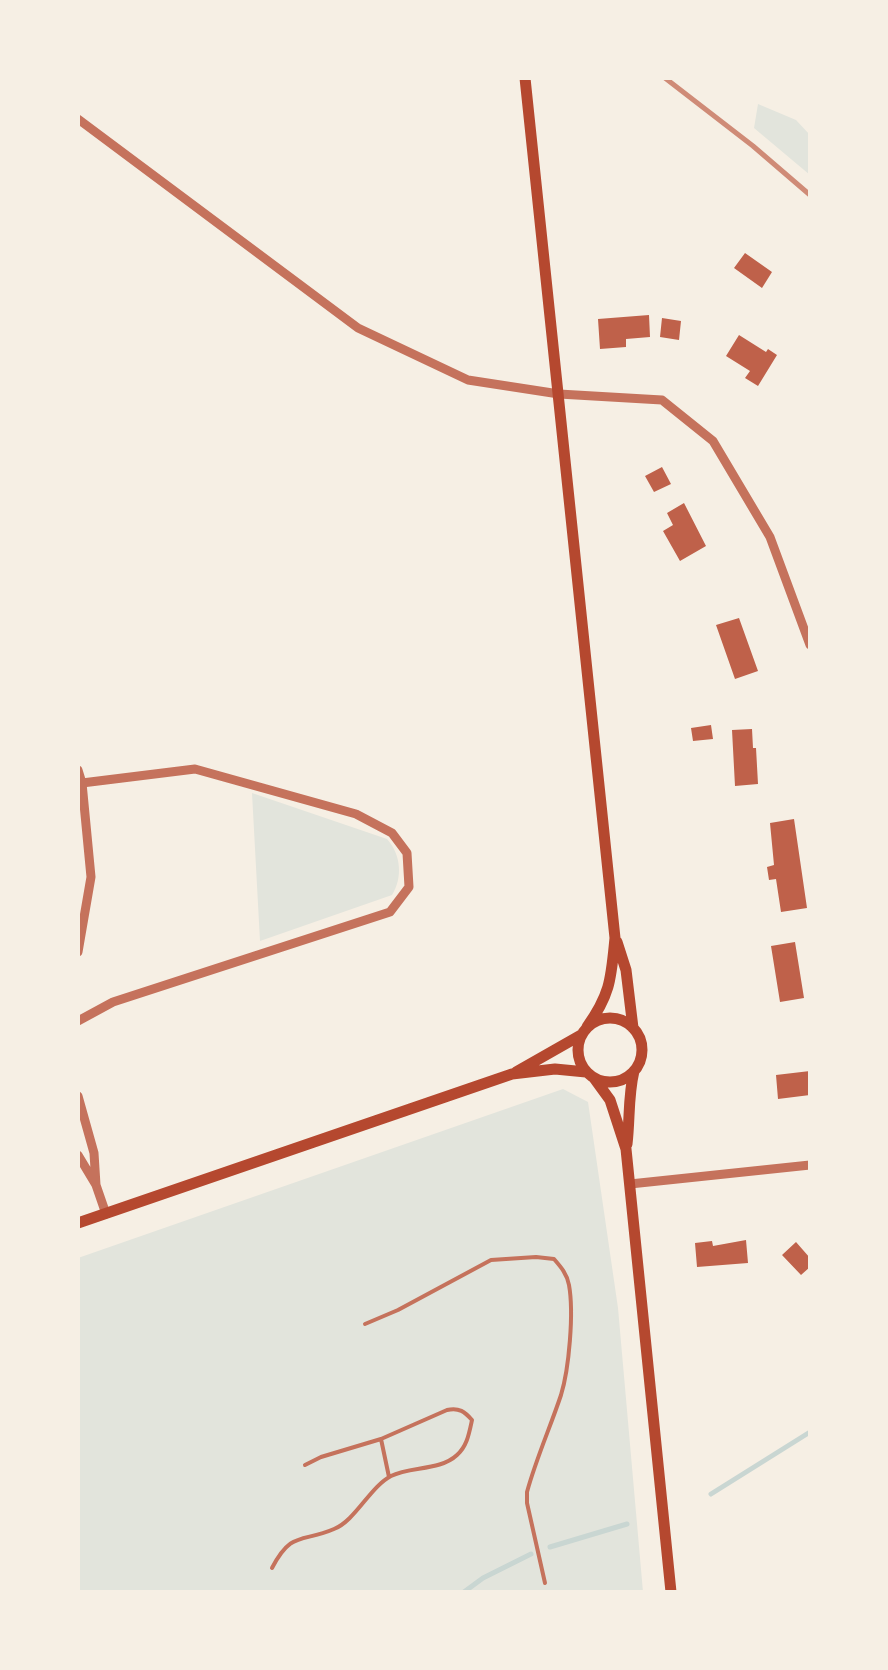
<!DOCTYPE html>
<html>
<head>
<meta charset="utf-8">
<style>
	body { margin:0 }
	#map { position:relative; width:888px; height:1670px; overflow:hidden; background:#f6efe4; font-family:"Work Sans",sans-serif }
	canvas { display:block }
	.frame { position:absolute; inset:0; border:80px solid #f6efe4; pointer-events:none }
</style>
</head>
<body>
<div id="map">
<canvas width="888" height="1670"></canvas>
<div class="frame"></div>
</div>
<script>
const ctx = document.querySelector('canvas').getContext('2d');
ctx.lineJoin = 'round';
function paint(path, color) { ctx.fillStyle = color; ctx.fill(path, 'evenodd'); }
function trace(path, color, width, dash) { ctx.strokeStyle = color; ctx.lineWidth = width; ctx.lineCap = dash ? 'butt' : 'round'; ctx.setLineDash(dash || []); ctx.stroke(path); }
paint(new Path2D(`
	M 758,104 L 796,120 L 810,135 L 810,175 L 754,128 Z
	M 252,793 L 387,839 C 401,854 403,878 392,895 L 260,941 Z
	M 563,1089 L 588,1102 L 618,1308 L 643,1592 L 78,1592 L 78,1258 Z`), '#e2e4dc');
trace(new Path2D(`
	M 711,1494 L 810,1432
	M 550,1547 L 627,1524
	M 464,1592 L 483,1578 L 531,1554`), '#c9d6d2', 5);
paint(new Path2D(`
	M 745,253 L 772,272 L 762,288 L 734,268 Z
	M 649,315 L 650,337 L 626,339 L 626,347 L 600,349 L 598,319 Z
	M 662,318 L 681,321 L 679,340 L 660,337 Z
	M 739,335 L 766,352 L 768,349 L 777,355 L 758,386 L 745,378 L 750,371 L 726,356 Z
	M 662,467 L 671,484 L 654,492 L 645,476 Z
	M 684,503 L 706,546 L 680,561 L 663,531 L 673,525 L 667,513 Z
	M 739,618 L 758,671 L 735,679 L 716,625 Z
	M 711,725 L 713,739 L 693,741 L 691,728 Z
	M 752,729 L 753,748 L 756,748 L 758,784 L 735,786 L 732,730 Z
	M 794,819 L 807,908 L 781,912 L 776,879 L 769,880 L 767,867 L 774,865 L 770,823 Z
	M 795,942 L 804,998 L 780,1002 L 771,946 Z
	M 810,1071 L 810,1095 L 778,1099 L 776,1075 Z
	M 746,1240 L 748,1263 L 697,1267 L 695,1243 L 712,1241 L 713,1246 Z
	M 796,1242 L 810,1258 L 810,1267 L 801,1275 L 782,1255 Z`), '#bf614a');
trace(new Path2D(`
	M 365,1324 L 398,1310 L 491,1260 L 536,1257 L 554,1259 C 561,1267 567,1274 569,1285 C 574,1313 569,1369 561,1395 C 550,1428 536,1459 527,1492 L 527,1503 L 545,1583
	M 381,1439 L 389,1477
	M 272,1568 C 292,1530 302,1543 334,1529 C 355,1521 370,1487 391,1476 C 410,1466 440,1471 457,1455 C 467,1446 469,1434 472,1420 C 465,1412 459,1407 447,1410 L 381,1439 L 321,1457 L 305,1465`), '#c5725c', 4);
trace(new Path2D(`
	M 78,119 L 358,328 L 468,380 L 559,394 L 662,400 L 713,441 L 770,537 L 810,645
	M 78,770 L 82,783 L 91,877 L 78,952
	M 78,1021 L 113,1002 L 390,912 L 409,887 L 407,853 L 392,833 L 356,814 L 195,769 L 82,783
	M 78,1096 L 94,1153 L 96,1185
	M 78,1155 L 96,1185 L 106,1214
	M 630,1184 L 810,1165`), '#c5725c', 9);
trace(new Path2D(`
	M 525,78 L 615,938 C 611,978 611,993 587,1027
	M 617,942 L 626,970 L 633,1028
	M578 1050a32 32 0 1 1 64 0a32 32 0 1 1-64 0Z
	M 516,1072 L 581,1035
	M 594,1078 L 610,1100 L 626,1149 L 671,1592
	M 627,1144 C 630,1119 628,1096 634,1071
	M 78,1223 L 512,1074 L 555,1069 L 586,1072`), '#b5482f', 11);
trace(new Path2D(`
	M 665,78 L 753,146 L 810,195`), '#cf8b77', 5);
</script>
</body>
</html>
